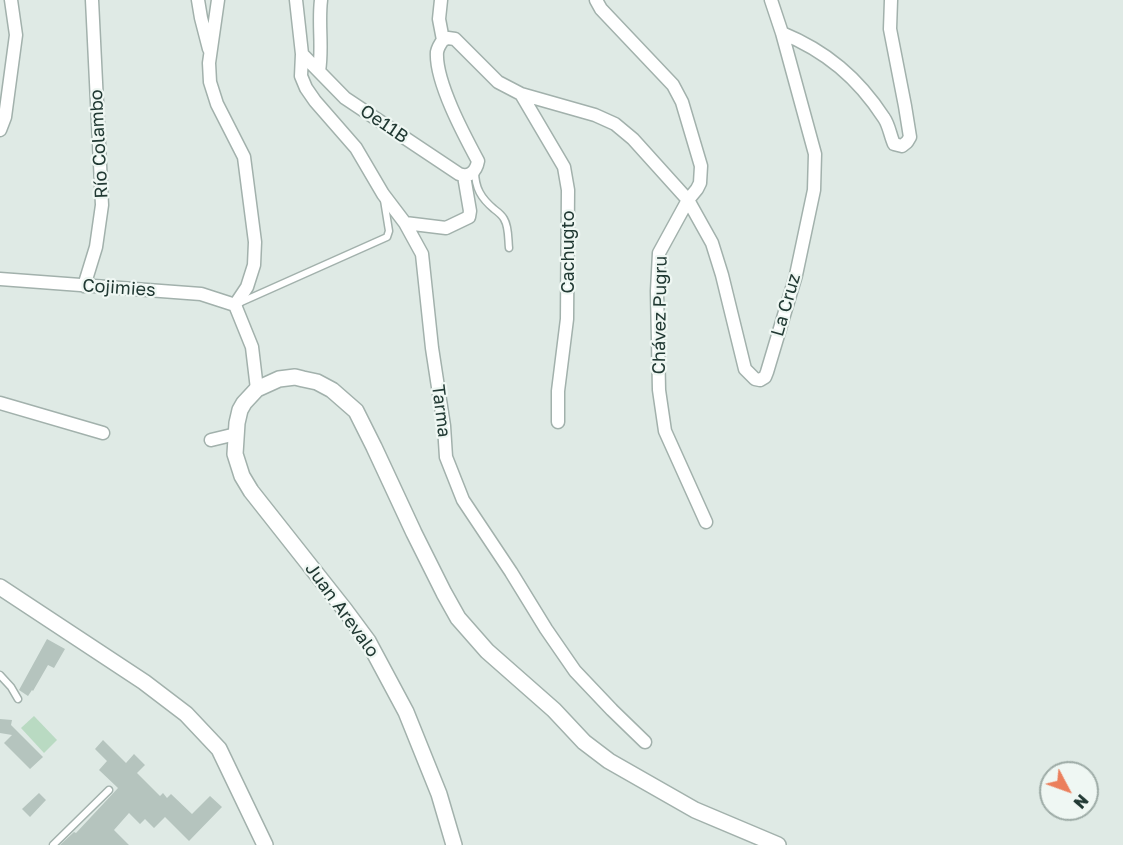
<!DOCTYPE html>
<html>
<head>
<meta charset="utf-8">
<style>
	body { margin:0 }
	#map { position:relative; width:1123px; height:845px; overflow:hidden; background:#dfeae5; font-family:"Golos Text",sans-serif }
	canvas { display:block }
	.north { position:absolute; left:1039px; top:761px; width:60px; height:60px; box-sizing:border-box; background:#eff7f3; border:2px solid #9daba6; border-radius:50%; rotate:131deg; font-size:16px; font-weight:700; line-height:24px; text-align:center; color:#213933 }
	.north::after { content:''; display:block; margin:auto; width:21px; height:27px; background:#eb7f5c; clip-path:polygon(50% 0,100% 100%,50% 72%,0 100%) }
</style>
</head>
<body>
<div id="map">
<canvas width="1123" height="845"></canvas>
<div class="north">N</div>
</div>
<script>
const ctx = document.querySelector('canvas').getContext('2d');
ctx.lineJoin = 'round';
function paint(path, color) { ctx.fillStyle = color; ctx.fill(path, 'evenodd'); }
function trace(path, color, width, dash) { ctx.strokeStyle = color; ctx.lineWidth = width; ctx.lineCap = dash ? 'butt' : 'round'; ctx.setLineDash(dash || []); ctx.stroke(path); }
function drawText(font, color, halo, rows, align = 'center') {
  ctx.font = font + ' "Golos Text",sans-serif'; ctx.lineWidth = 4.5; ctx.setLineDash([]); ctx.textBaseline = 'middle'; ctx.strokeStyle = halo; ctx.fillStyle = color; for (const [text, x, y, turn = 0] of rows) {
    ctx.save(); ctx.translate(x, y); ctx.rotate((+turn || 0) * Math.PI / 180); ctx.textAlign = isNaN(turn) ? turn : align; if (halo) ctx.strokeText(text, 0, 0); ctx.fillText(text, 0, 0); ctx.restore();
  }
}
paint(new Path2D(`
	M 34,716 L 57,740 L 44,753 L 21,728 Z`), '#b9dac2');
paint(new Path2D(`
	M 47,639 L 65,649 L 54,668 L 48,665 L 33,691 L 32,690 L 28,696 L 19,690 Z
	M 0,719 L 12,720 L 11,725 L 43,757 L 30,769 L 4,743 L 12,735 L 0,733 Z
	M 103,740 L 126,763 L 134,754 L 145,765 L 137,773 L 160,796 L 163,793 L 167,798 L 171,794 L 192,814 L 210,796 L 222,807 L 189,841 L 165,817 L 154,828 L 145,819 L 140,824 L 129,813 L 114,830 L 129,845 L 60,845 L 74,832 L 76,833 L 118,788 L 99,770 L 107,761 L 95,749 Z
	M 39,793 L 46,800 L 30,817 L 22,809 Z`), '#b5c4be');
const service = new Path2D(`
	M 475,171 C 475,188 481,198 494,209 C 498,212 502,215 504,219 C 509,227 508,239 509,248
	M 239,303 L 387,237 L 389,231 L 384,200
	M 0,675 L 11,687 L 18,699
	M 53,845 L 109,790`);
const minor = new Path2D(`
	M 198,0 L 201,18 L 209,49
	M 218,0 L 209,63 L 210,82 L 217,104 L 244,157 L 255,242 L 254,265 L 247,287 L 235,305
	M 296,0 L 302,54 L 301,76 L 306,88 L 315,101 L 356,148 L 383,194 L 405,223 L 422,254 L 432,348 L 444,426 L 446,457 L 463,500 L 511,572 L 546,629 L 575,671 L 612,710 L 645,742
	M 596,0 L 601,9 L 673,85 L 682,102 L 701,166 L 700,183 L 697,189 L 688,200 L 659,253 L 657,291 L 659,390 L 665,431 L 706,522
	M 771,0 L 782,33 C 826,51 858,78 884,118 C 889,125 890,135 894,144 L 902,146 L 907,142 L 910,137 L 905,106 L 890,29 L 891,0
	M 443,40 L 448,38 L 455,39 L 498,82 L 521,94 L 595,115 L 615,124 L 633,139 L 688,200 L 712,243 L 722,275 L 745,369 L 755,379 L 760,380 L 765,377 L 767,372 L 796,275 L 814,190 L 815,154 L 782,33
	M 302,54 L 345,98 L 459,174 C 469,178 476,172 478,161 C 464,135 435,81 437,52 C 438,47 440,44 443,40 L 439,19 L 441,0
	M 319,71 C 323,47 318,25 321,0
	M 521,94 L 564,167 L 568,190 L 567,319 L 558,391 L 558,422
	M 0,130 L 5,117 L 16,35 L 11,0
	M 405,223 L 446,228 L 469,217 L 470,211 L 464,176
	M 0,279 L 201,294 L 235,305 L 252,347 L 257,389
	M 84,286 L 96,247 L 102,205 L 92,0
	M 0,403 L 103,433
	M 211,440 L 236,434`);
const tertiary = new Path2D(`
	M 0,587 L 144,682 L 186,714 L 219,749 L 265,845
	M 454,845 L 439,794 L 406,712 L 368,641 L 345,610 L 251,491 L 242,476 L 235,454 L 237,423 L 240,410 L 244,403 L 257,389 L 279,379 L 295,377 L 303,379 L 317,382 L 332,390 L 356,411 L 374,447 L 414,533 L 444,593 L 458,618 L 487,651 L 554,710 L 584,742 L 609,761 L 695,810 L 778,845`);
trace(service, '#a2b1ac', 9);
trace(minor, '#a2b1ac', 15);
trace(tertiary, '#a2b1ac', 18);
trace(service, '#fff', 6);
trace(minor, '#fff', 12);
trace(tertiary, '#fff', 15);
drawText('18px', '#213933', '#eff7f3', [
	["Oe11B",384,124,34],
	["Río Colambo",99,144,-93],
	["Cachugto",568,252,-90],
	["Cojimies",119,288,4],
	["La Cruz",786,305,-74],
	["Chávez Pugru",660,315,-89],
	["Tarma",441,411,83],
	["Juan Arevalo",342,610,54]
]);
</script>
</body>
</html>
